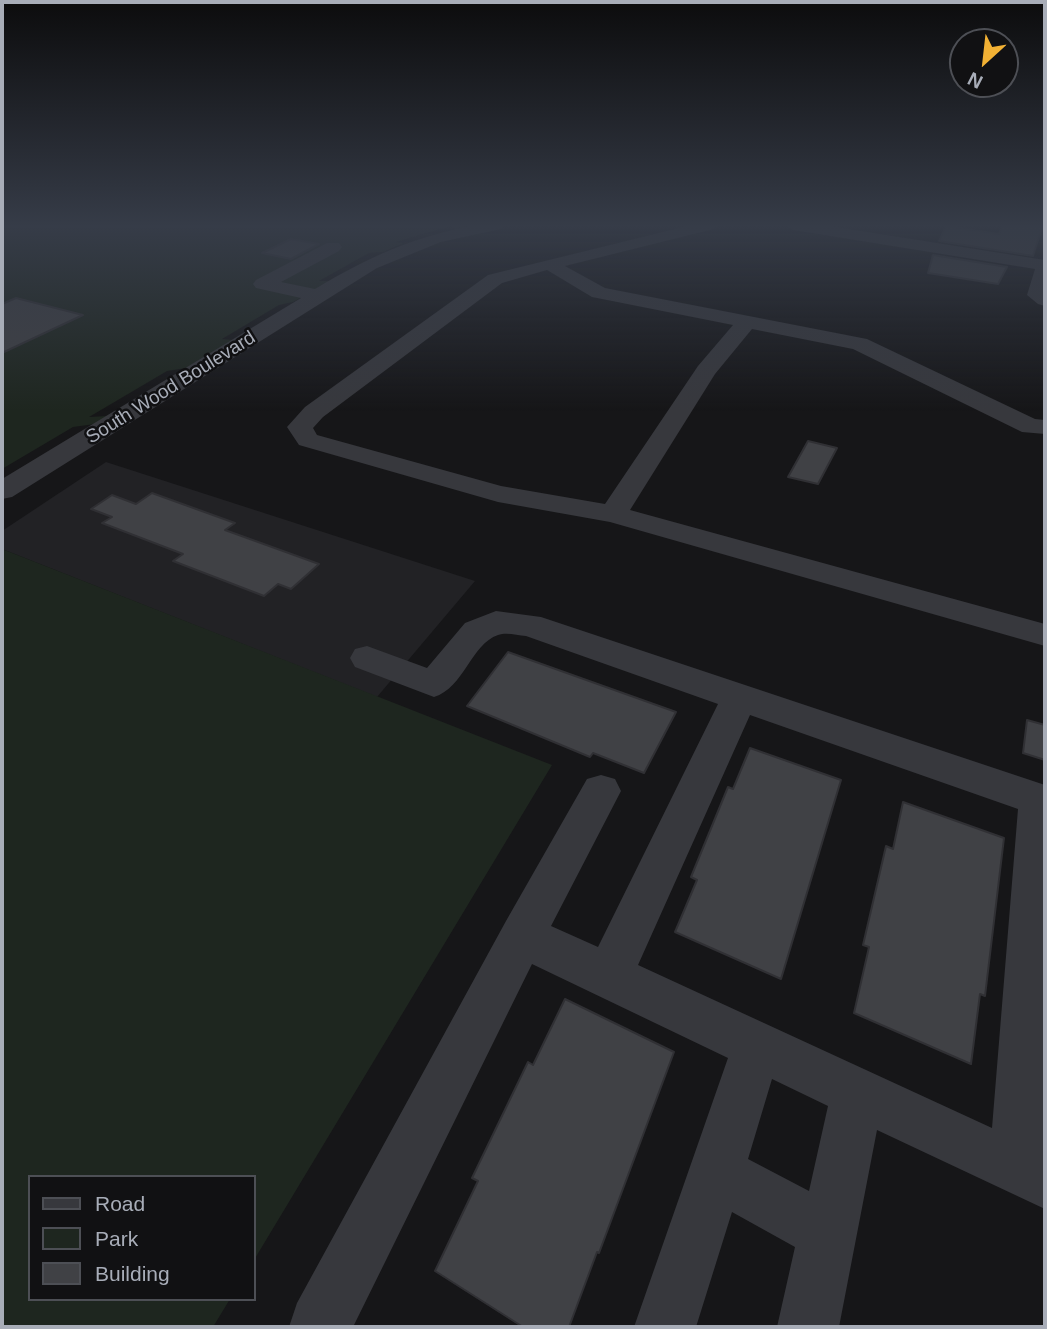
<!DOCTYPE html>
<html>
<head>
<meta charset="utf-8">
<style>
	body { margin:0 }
	#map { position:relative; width:1047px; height:1329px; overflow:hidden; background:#161618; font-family:Arial,sans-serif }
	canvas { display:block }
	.frame { position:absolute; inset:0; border:4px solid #a8adb8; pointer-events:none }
	.legend { position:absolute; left:28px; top:1175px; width:228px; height:126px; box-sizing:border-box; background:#111113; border:2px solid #4d4f55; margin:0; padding:9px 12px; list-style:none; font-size:21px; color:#a8adb8 }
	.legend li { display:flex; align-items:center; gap:14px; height:35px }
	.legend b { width:35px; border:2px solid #4d4f55 }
	.north { position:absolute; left:949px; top:28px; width:70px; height:70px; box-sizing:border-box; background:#111113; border:2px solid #4d4f55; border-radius:50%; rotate:207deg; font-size:19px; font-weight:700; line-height:28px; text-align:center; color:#a8adb8 }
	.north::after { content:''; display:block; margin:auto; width:24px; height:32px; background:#f2b134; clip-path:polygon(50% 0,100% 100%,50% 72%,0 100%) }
</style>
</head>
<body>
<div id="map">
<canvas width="1047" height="1329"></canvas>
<div class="frame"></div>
<ul class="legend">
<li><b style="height:9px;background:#37383d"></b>Road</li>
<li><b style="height:19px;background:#1e261f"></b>Park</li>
<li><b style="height:19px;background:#404145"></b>Building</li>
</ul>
<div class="north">N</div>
</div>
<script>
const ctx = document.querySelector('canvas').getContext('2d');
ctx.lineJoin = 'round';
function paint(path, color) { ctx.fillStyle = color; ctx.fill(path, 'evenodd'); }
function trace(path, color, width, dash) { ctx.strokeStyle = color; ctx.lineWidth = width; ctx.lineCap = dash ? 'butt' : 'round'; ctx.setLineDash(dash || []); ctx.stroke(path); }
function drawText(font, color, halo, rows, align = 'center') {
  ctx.font = font + ' Arial,sans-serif'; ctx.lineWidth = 5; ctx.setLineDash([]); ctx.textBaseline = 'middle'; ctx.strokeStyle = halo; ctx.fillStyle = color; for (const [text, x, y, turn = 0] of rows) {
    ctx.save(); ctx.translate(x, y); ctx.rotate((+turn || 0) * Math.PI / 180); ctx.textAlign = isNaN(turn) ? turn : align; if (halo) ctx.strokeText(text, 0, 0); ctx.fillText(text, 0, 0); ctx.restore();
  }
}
paint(new Path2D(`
	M 106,462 L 475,581 L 377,697 L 2,549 L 2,531 Z`), '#222225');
paint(new Path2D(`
	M 2,225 L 470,225 L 455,228 L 450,226 L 396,242 L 404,243 L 383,252 L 369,253 L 319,281 L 331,281 L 293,302 L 279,305 L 222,339 L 233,340 L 186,368 L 167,371 L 89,417 L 107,416 L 95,424 L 73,427 L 2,469 Z
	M 2,549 L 552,765 L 254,1260 L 254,1177 L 30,1177 L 30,1299 L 230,1299 L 213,1327 L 2,1327 Z`), '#1e261f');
const building = new Path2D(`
	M 1003,225 L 1043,225 L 1033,256 L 939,241 L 946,226 L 999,234 Z
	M 291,239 L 319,244 L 291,259 L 262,253 Z
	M 933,255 L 1007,267 L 998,284 L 928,273 Z
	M 16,298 L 83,315 L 2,353 L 2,304 Z
	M 808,441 L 837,448 L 818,484 L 788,477 Z
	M 152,493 L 235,523 L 225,530 L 319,564 L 291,589 L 278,584 L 264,596 L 173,561 L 183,554 L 102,523 L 112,517 L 91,509 L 112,495 L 136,504 Z
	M 508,652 L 676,712 L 644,773 L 593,753 L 590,757 L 467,706 Z
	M 1027,720 L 1045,725 L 1045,760 L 1023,753 Z
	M 750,748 L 841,780 L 781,979 L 675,932 L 697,880 L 691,877 L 728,787 L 733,789 Z
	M 903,802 L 1004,838 L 985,996 L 980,994 L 971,1064 L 854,1013 L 869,947 L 863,945 L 886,846 L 893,849 Z
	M 565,999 L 674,1052 L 599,1253 L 597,1252 L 569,1327 L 523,1327 L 435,1271 L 478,1181 L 472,1178 L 528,1062 L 533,1065 Z`);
paint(building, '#404145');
trace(building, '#303034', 2);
paint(new Path2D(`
	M 474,225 L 503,225 L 501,229 L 441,242 L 377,268 L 12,497 L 2,499 L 2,479 L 301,298 L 256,288 L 253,284 L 256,280 L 327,243 L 339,243 L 342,247 L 339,251 L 281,282 L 315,289 C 370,256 411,238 474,225 Z
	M 691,225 L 716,225 L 714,229 L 565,266 L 605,288 L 867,339 L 1035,419 L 1045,420 L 1045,434 L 1022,432 L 853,349 L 752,329 L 715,374 L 630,510 L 1045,624 L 1045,646 L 610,522 L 498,502 L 299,445 L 287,427 L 305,407 L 488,275 ZM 547,270 L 592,297 L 733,325 L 698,366 L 605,504 L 501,486 L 317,435 L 313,428 L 323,417 L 502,283 Z
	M 785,225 L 823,225 L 1045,260 L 1045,306 L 1038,304 L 1027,295 L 1035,269 L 793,230 Z
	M 496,611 L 541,617 L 1045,785 L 1045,1209 L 877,1130 L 839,1327 L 777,1327 L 795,1247 L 732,1212 L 696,1327 L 634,1327 L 728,1058 L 532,964 L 353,1327 L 289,1327 L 297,1303 L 506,921 L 587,779 L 601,775 L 615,779 L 621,791 L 551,926 L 598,947 L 718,704 L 526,636 C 517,635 506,632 498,635 C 471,644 464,688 434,697 L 355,667 L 350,658 L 355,649 L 367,646 L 427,668 L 465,623 ZM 750,715 L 1018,809 L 992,1128 L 638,965 ZM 772,1079 L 828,1106 L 809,1191 L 748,1159 Z`), '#37383d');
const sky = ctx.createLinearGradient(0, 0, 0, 411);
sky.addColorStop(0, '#0c0c0d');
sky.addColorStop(0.55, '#363c48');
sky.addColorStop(1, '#363c4800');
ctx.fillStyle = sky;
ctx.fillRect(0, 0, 1047, 411);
drawText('19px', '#a8adb8', '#111113', [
	["South Wood Boulevard",171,388,-32]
]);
</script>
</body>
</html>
